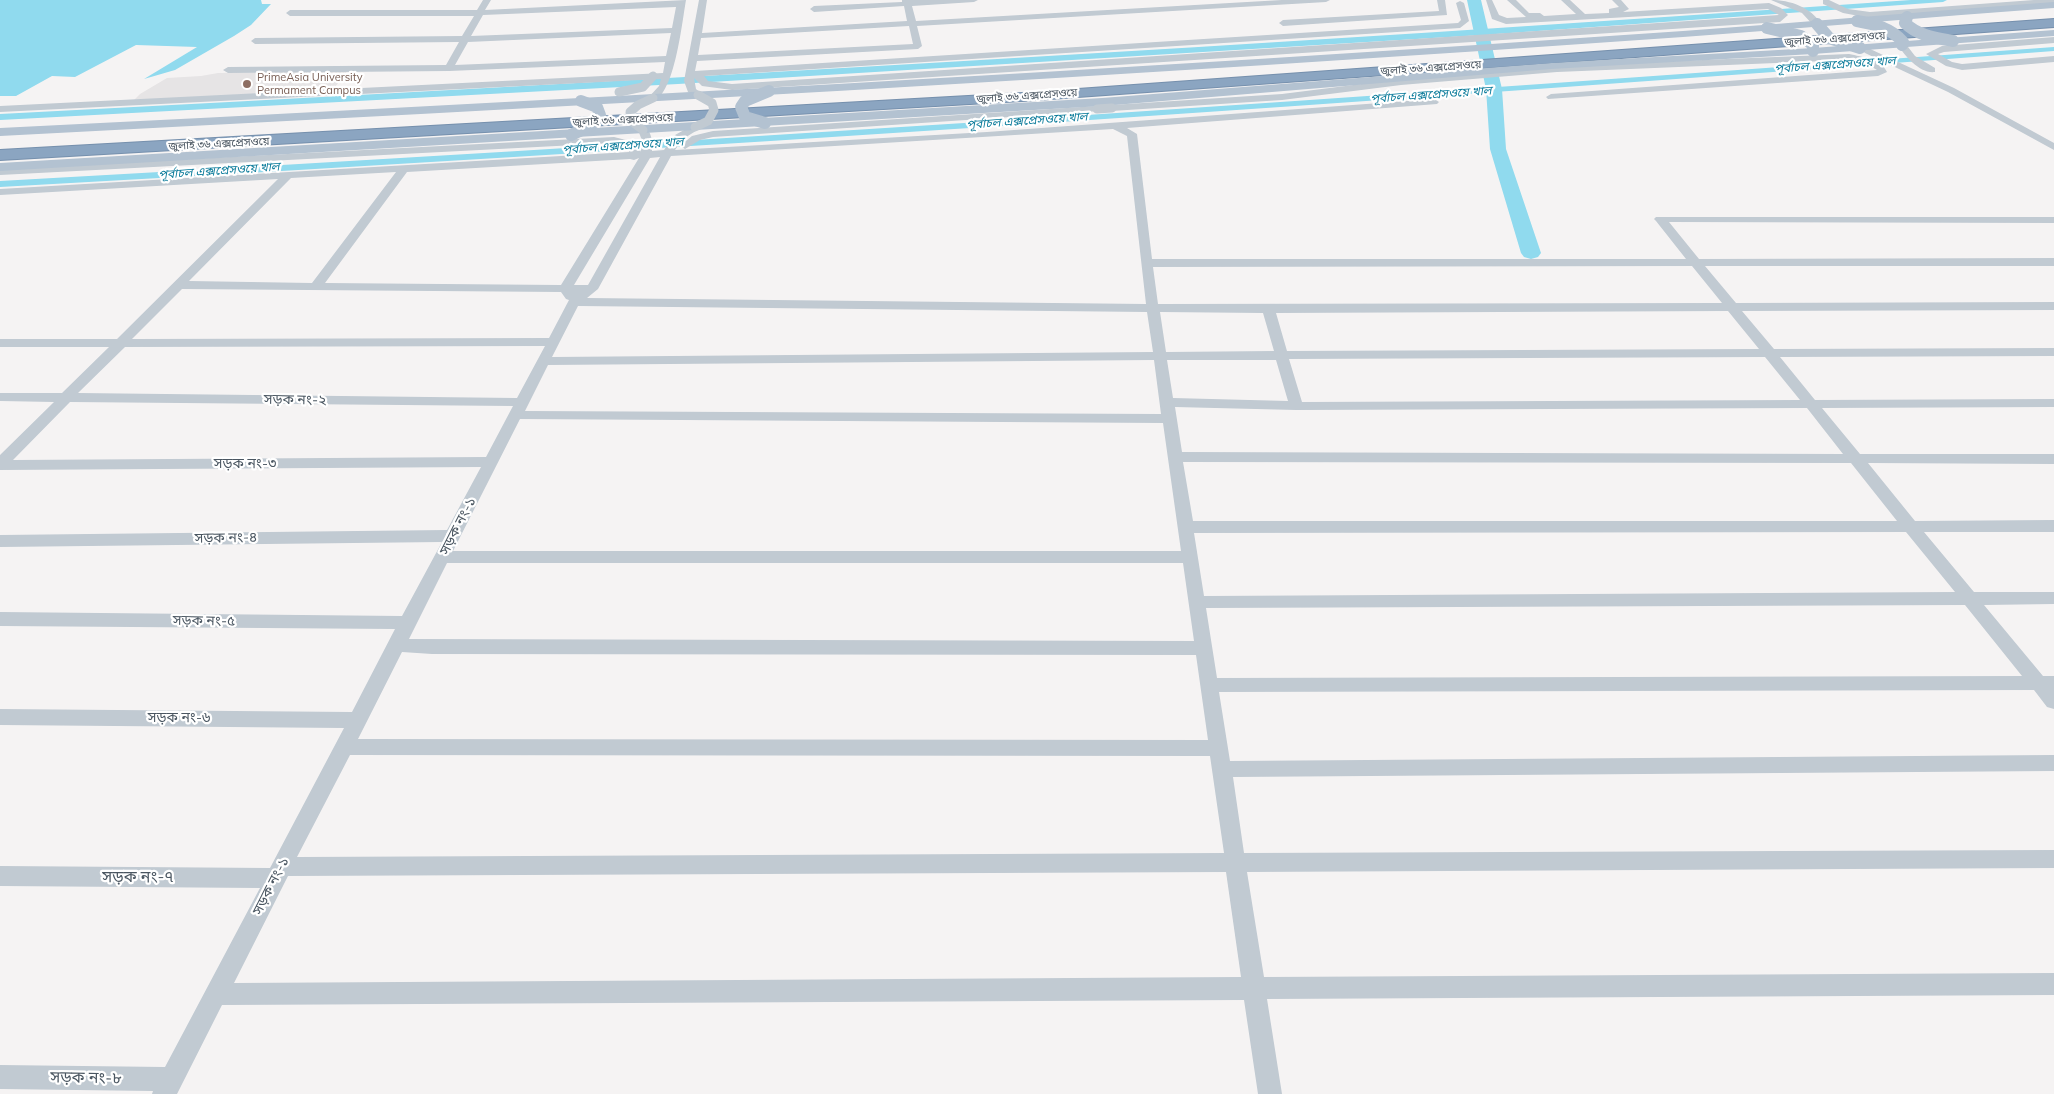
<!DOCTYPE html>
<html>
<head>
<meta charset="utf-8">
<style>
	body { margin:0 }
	canvas { display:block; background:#f5f3f3 }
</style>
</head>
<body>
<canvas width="2054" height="1094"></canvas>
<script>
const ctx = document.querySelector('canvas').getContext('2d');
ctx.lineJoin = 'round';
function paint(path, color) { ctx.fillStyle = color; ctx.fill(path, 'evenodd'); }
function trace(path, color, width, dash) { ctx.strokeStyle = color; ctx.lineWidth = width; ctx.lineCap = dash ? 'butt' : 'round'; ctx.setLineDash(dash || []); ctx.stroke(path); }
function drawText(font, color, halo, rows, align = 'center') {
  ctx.font = font + ' Mulish,"Noto Sans Bengali",sans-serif'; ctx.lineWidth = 4.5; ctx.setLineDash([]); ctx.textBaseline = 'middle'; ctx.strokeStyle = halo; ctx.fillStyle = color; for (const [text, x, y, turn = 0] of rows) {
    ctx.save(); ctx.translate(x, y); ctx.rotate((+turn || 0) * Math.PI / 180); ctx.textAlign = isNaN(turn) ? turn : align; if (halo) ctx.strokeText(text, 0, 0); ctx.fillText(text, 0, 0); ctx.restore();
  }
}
paint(new Path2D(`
	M 347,71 L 333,90 L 134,100 L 140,94 L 167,78 L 201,76 L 218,73 Z`), '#e6e4e5');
paint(new Path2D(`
	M 0,0 L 261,0 L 262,4 L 271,4 L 251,25 L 234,36 L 175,70 L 144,79 L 197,47 L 136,45 L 75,77 L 52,76 L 16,96 L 0,96 Z`), '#90daee');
paint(new Path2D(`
	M 1911,0 L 1947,0 L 1943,2 L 1482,35 L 678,84 L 0,120 L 0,114 C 637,81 1274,45 1911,0 Z
	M 2054,47 L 2054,51 C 1370,103 685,149 0,187 L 0,181 C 685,143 1370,98 2054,47 Z`), '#90daee');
paint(new Path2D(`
	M 1467,0 L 1481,0 L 1502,89 L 1506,149 L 1541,253 L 1538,257 L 1531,259 L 1524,257 L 1521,253 L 1490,149 L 1486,89 Z`), '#90daee');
const highway = new Path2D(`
	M 2054,19 L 2054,27 L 1022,101 L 0,160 L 0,150 L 1022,93 Z`);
trace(highway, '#7690ad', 2);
paint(new Path2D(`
	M 483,0 L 491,0 L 485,10 L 686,0 C 682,22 675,94 653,101 L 648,98 L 659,86 L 661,79 L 0,112 L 0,106 L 663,73 L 665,62 L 449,71 L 228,73 L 223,70 L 228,67 L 446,65 L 459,42 L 255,44 L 251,41 L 255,38 L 462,36 L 474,16 L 290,16 L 286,13 L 290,10 L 477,10 ZM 676,7 L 672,28 L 471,36 L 483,15 ZM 671,33 L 666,56 L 455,65 L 468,42 Z
	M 699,0 L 707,0 L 702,33 L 907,21 L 904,6 L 814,12 L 810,9 L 814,6 L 902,2 L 902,0 L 978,0 L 974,2 L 912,6 L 916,21 L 1282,0 L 1330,0 L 1326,2 L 917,26 L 922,46 L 918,49 L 697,61 L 695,71 L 1458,23 L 1461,20 L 1456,3 L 1460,1 L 1464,3 L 1469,21 L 1460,28 L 704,76 L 708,81 L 732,84 L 1779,15 L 1768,9 L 1506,24 L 1492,19 L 1486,0 L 1492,0 L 1499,15 L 1507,18 L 1526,17 L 1507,0 L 1516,0 L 1529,13 L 1540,13 L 1544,16 L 1576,14 L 1561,0 L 1570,0 L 1585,14 L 1609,13 L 1609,9 L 1619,7 L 1612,0 L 1621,0 L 1629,9 L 1623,12 L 1769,3 L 1781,8 L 1788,15 L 1780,22 L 732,90 L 702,86 L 694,78 L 696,89 L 703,95 L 698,98 L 688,92 L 684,81 ZM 909,26 L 913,44 L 698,55 L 701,38 Z
	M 1437,0 L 1445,0 L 1447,15 L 1283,26 L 1279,23 L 1283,20 L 1439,11 Z
	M 1771,0 C 1790,0 1811,7 1821,24 L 1814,26 L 1802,13 Z
	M 1823,0 L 1829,0 L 1848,9 L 1870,12 L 2034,0 L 2054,0 L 2054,3 L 1870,18 L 1843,13 L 1823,4 Z
	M 2054,37 L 2054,43 L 1944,52 L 1938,54 L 1952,62 L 1962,64 L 2054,56 L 2054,62 L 1962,70 L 1946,66 L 1926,54 L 1942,46 Z
	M 1902,42 L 1905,43 L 1915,56 L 1935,68 L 1935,72 C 1920,74 1905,56 1898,45 Z
	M 1868,48 L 1954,88 L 2054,143 L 2054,150 L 1948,92 L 1865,53 L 1863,51 Z
	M 1849,54 C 1862,57 1881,59 1887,72 L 1878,76 L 1548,99 L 1546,97 L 1551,94 L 1877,70 L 1867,64 L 1849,60 L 1557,72 L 1401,85 L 1282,100 L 1112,111 L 1107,108 L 1112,105 L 1282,94 L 1401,79 L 1557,66 Z
	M 1434,99 L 1439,102 L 1437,104 L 1127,128 L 1137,134 L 1152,259 L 1686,259 L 1656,221 L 1654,219 L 1656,217 L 2054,217 L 2054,223 L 1669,222 L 1699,259 L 2054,258 L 2054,266 L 1705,266 L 1736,303 L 2054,302 L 2054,310 L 1742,311 L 1774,349 L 2054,348 L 2054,356 L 1780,357 L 1815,400 L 2054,399 L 2054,407 L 1822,408 L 1860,454 L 2054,454 L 2054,464 L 1868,463 L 1915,521 L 2054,520 L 2054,532 L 1924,532 L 1974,592 L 2054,592 L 2054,604 L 1984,605 L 2043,676 L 2054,676 L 2054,709 L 2047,707 L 2034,690 L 1219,692 L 1230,761 L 2054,755 L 2054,771 L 1233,777 L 1244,853 L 2054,850 L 2054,868 L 1247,872 L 1264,977 L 2054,973 L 2054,995 L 1267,999 L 1282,1094 L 1258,1094 L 1244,1000 L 222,1005 L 177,1094 L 152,1094 L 153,1091 L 0,1089 L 0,1065 L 165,1067 L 260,888 L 0,886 L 0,866 L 270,868 L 344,728 L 0,725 L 0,709 L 352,712 L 395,629 L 0,626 L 0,612 L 402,616 L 442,542 L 0,547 L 0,535 L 447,530 L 481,467 L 0,470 L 0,455 L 54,402 L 0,401 L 0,393 L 62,393 L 109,347 L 0,347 L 0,339 L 117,339 L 278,179 L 0,195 L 0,189 L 629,152 L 630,149 L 614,143 L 0,175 L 0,169 L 614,137 L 634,142 L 640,148 L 640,152 L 643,143 L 638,130 L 643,127 C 652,130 653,143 652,151 L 664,150 L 675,135 L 695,124 L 700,127 L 699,129 L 683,139 L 675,150 L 987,132 ZM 1113,129 L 1127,136 L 1146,304 L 587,298 L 598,289 L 671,156 ZM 660,157 L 588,285 L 574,285 L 650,158 ZM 639,158 L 561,285 L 325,283 L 407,172 L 630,159 L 634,160 ZM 396,172 L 312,283 L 189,281 L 291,178 ZM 1692,266 L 1722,303 L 1158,304 L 1153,267 ZM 182,289 L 561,292 L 566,299 L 569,300 L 549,338 L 132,339 ZM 578,306 L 1147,312 L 1153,352 L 552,357 ZM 1728,311 L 1759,349 L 1287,351 L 1276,313 ZM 1160,312 L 1263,313 L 1274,351 L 1166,352 ZM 545,346 L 517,398 L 78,393 L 125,347 ZM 1765,357 L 1800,400 L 1302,402 L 1289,359 ZM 1154,360 L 1161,414 L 525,411 L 548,365 ZM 1167,360 L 1276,360 L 1288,401 L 1173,398 ZM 70,402 L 513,406 L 486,457 L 13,460 ZM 1175,407 L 1296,410 L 1807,408 L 1843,454 L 1182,452 ZM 520,419 L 1163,423 L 1181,551 L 453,551 ZM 1183,462 L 1851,463 L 1897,521 L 1193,521 ZM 1906,532 L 1955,592 L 1204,596 L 1194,533 ZM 447,563 L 1183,563 L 1194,641 L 409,639 ZM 1965,605 L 2022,676 L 1217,678 L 1206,608 ZM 402,652 L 432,654 L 1196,655 L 1208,740 L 358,739 ZM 350,755 L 1210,756 L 1224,853 L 297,857 ZM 1226,872 L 1241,977 L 234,983 L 288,876 Z
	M 1097,106 L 1100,107 L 1100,111 L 713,137 L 700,140 L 685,149 L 680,146 L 692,136 L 713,131 Z`), '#c1cad2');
paint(new Path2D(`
	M 2054,2 L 2054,8 C 1930,17 1807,28 1683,37 C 1122,77 561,107 0,136 L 0,128 C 561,100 1122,70 1683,31 C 1807,22 1930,11 2054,2 Z
	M 2054,30 L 2054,36 L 1813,54 L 1551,69 L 1102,106 L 0,171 L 0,163 L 1102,98 L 1551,63 L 1813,48 Z`), '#b3c2d1');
paint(highway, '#8ba5c1');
trace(new Path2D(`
	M 619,92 L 643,87 L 653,76
	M 1097,109 L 1112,108
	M 695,127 L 708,121 L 714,110 L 712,103 L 698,95
	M 643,130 L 631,121 L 630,112 L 638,105 L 653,98`), '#c1cad2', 9);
trace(new Path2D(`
	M 1907,17 L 1905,23 C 1918,36 1936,38 1953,41
	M 1857,21 C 1874,24 1891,28 1903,42 L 1902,45
	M 1817,24 L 1829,38 L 1860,48
	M 1767,28 L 1801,36 L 1813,45 L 1813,51
	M 765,123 L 745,117 L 741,107 L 745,101 L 769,91
	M 571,135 L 590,126 L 600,115 L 597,107 L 581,101`), '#b3c2d1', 12);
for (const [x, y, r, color] of [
	[247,84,5,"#8d6e63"]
]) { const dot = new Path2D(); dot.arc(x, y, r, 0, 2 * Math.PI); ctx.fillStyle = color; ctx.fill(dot); trace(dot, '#fff', 2); }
drawText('11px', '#4a5661', '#fff', [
	["জুলাই ৩৬ এক্সপ্রেসওয়ে",1835,39,-4],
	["জুলাই ৩৬ এক্সপ্রেসওয়ে",1431,68,-4],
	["জুলাই ৩৬ এক্সপ্রেসওয়ে",1027,96,-4],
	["জুলাই ৩৬ এক্সপ্রেসওয়ে",623,120,-3],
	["জুলাই ৩৬ এক্সপ্রেসওয়ে",219,144,-3]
]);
drawText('11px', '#785e54', '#fff', [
	["PrimeAsia University",257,78],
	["Permament Campus",257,91]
], 'left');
drawText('italic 12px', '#0c7c9b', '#fff', [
	["পূর্বাচল এক্সপ্রেসওয়ে খাল",1835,65,-4],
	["পূর্বাচল এক্সপ্রেসওয়ে খাল",1431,95,-4],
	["পূর্বাচল এক্সপ্রেসওয়ে খাল",1027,121,-4],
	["পূর্বাচল এক্সপ্রেসওয়ে খাল",623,146,-4],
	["পূর্বাচল এক্সপ্রেসওয়ে খাল",219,171,-4]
]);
drawText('14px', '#4a5661', '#fff', [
	["সড়ক নং-২",295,400,1],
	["সড়ক নং-৩",245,464],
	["সড়ক নং-১",458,526,-63],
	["সড়ক নং-৪",226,538,-1],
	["সড়ক নং-৫",204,621,1],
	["সড়ক নং-৬",179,718],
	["সড়ক নং-১",271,886,-63]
]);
drawText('16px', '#4a5661', '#fff', [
	["সড়ক নং-৭",138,877],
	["সড়ক নং-৮",86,1078,1]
]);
</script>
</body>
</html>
